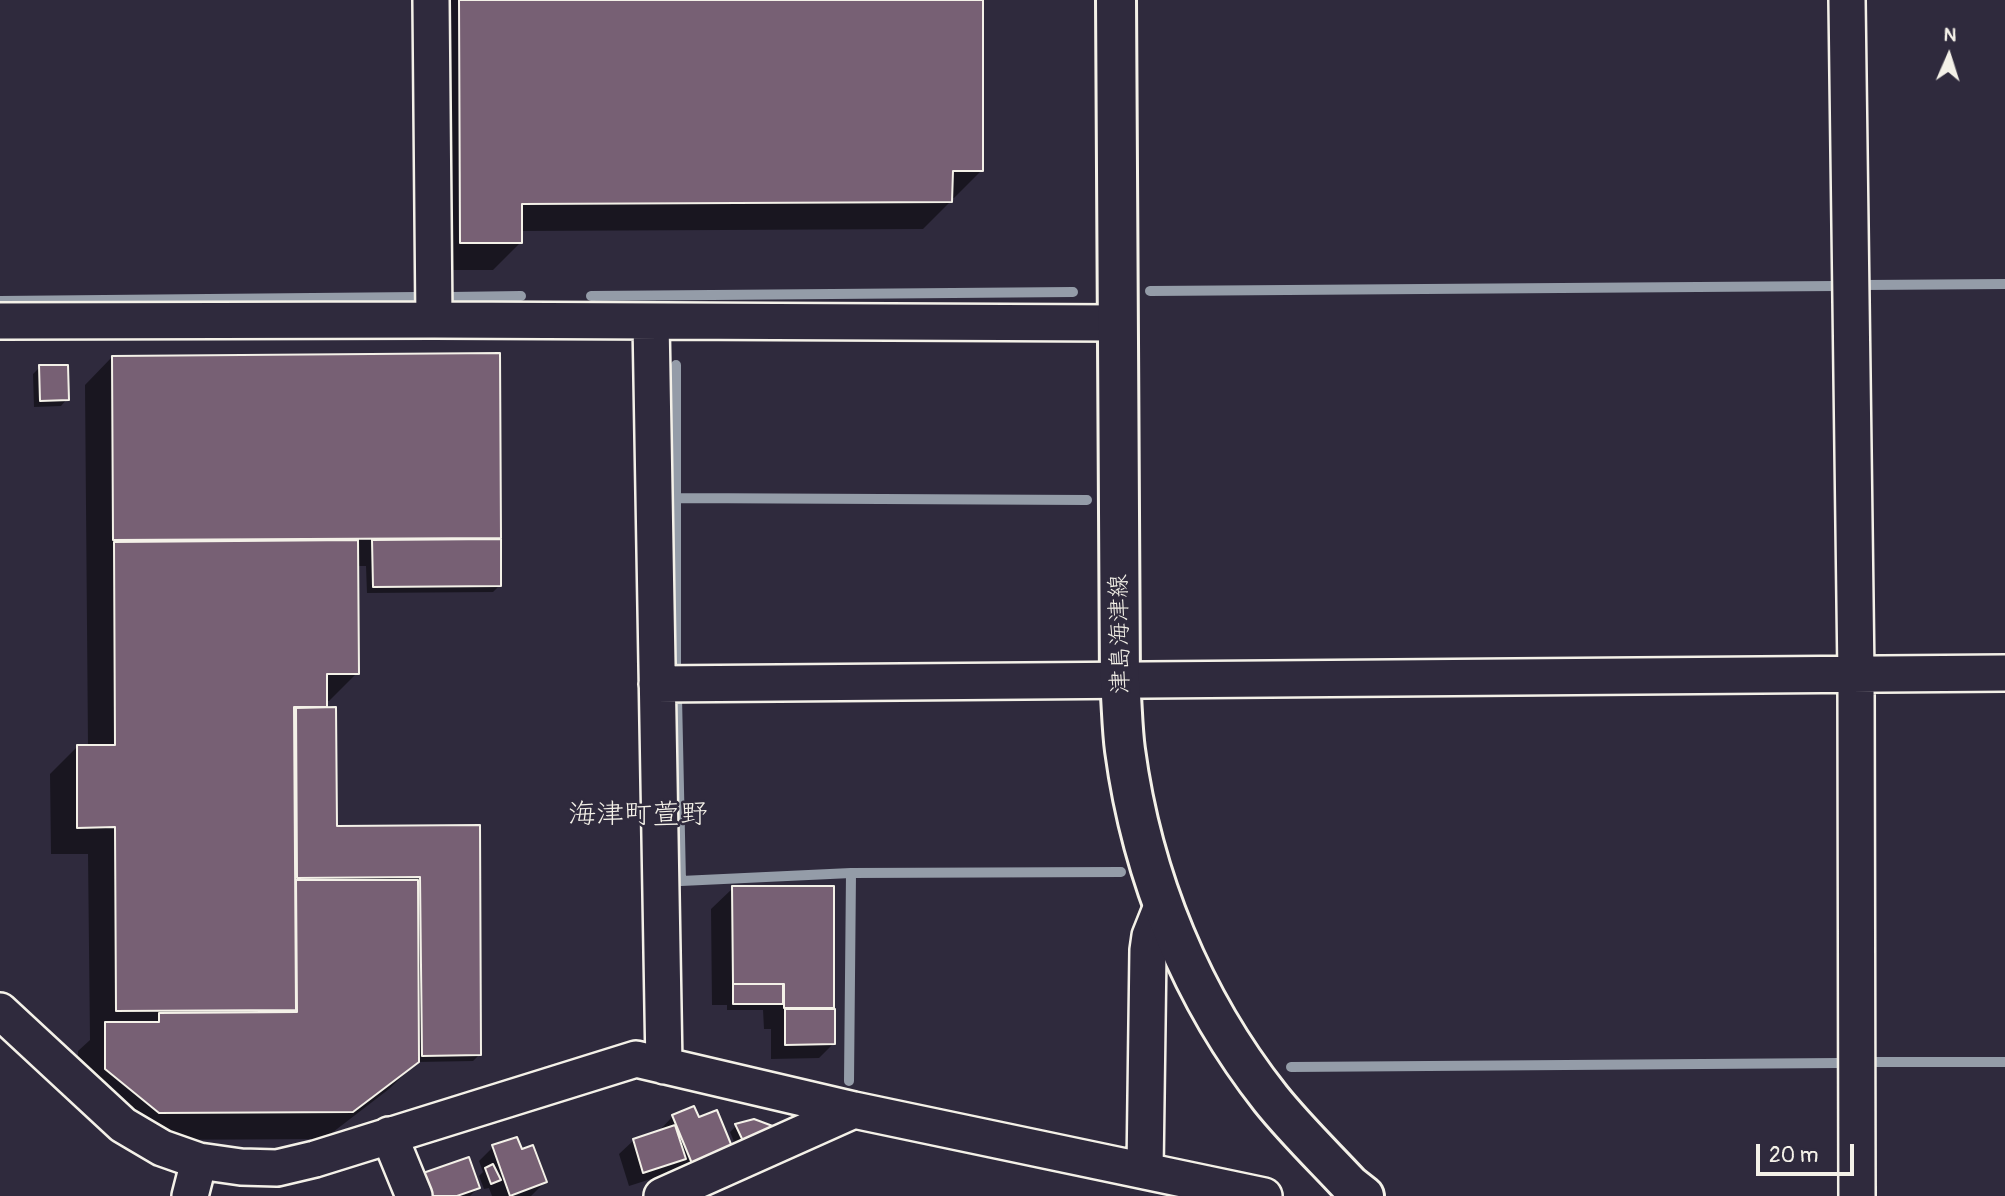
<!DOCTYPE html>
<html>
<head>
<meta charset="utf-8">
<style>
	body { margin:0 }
	#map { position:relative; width:2005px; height:1196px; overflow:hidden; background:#2f2a3d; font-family:Pangolin,sans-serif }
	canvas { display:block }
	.north { position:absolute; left:1914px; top:21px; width:70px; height:70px; -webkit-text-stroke:5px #2f2a3d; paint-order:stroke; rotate:3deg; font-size:19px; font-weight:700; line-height:28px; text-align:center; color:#f4f1e8 }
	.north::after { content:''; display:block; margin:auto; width:24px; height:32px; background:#f4f1e8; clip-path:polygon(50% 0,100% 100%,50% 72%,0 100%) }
	.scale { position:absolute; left:1756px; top:1144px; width:98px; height:32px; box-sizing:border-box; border:4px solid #f4f1e8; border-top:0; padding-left:9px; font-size:21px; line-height:24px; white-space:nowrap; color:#f4f1e8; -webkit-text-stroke:5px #2f2a3d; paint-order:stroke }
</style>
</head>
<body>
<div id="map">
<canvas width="2005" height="1196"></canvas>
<div class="north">N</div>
<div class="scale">20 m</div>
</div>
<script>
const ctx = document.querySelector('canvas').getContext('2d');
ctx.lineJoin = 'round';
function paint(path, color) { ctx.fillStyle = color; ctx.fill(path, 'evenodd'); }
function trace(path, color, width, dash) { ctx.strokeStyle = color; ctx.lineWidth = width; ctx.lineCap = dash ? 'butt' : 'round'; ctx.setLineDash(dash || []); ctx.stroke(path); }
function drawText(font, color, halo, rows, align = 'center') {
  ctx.font = font + ' Pangolin,"Klee One",sans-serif'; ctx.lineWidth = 5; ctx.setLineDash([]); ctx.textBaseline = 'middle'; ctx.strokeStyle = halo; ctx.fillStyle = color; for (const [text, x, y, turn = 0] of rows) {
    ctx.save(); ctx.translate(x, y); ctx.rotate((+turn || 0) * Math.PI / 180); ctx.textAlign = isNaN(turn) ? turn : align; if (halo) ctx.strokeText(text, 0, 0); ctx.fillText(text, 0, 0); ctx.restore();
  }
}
paint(new Path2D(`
	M 432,0 L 981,0 L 981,171 L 954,198 L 951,198 L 951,201 L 923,229 L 520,231 L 520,243 L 493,270 L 433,270 Z
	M 112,357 L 500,538 L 496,541 L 500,585 L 493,592 L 367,593 L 366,566 L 356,566 L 357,673 L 329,701 L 326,701 L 326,706 L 322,709 L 335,828 L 478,827 L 480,1054 L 473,1061 L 417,1062 L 389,1089 L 324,1139 L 131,1140 L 78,1096 L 78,1051 L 90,1040 L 88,854 L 51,854 L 50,774 L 78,746 L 88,746 L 85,385 Z
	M 40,367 L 67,399 L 61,406 L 34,407 L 33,374 Z
	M 733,888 L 833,1007 L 829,1011 L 833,1044 L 819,1058 L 771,1059 L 771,1029 L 764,1029 L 763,1010 L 727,1010 L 727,1005 L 712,1005 L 711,909 Z
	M 673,1116 L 717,1163 L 679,1179 L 674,1169 L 670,1173 L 629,1186 L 619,1154 L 634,1140 L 659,1131 Z
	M 736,1126 L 775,1129 L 737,1149 L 730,1132 Z
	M 493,1147 L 520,1151 L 545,1182 L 531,1196 L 492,1196 L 489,1188 L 484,1189 L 479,1176 L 483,1172 L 479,1161 Z
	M 478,1188 L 470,1196 L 433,1196 Z`), '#0007');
trace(new Path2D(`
	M 1865,285 L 2005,284
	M 1150,291 L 1835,286
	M 591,296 L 1073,292
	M 451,297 L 521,296
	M 0,301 L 417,297
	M 676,365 L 676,665
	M 676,498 L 1087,500
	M 677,697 L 681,881 L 851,873 L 849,1081
	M 851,873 L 1121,872
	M 1874,1062 L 2005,1062
	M 1291,1067 L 1840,1063`), '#949ca8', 10);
const building = new Path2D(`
	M 459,0 L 983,0 L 983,171 L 953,171 L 952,202 L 522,204 L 522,243 L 460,243 Z
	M 500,353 L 501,538 L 113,540 L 112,356 Z
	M 39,365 L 68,365 L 69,400 L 40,401 Z
	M 501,539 L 501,586 L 373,587 L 372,540 Z
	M 358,540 L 359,674 L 327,674 L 327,707 L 294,707 L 296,1010 L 116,1011 L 115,827 L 77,828 L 77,745 L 115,745 L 114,542 Z
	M 336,707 L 337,826 L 480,825 L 481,1055 L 422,1056 L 420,877 L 297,878 L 296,708 Z
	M 296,880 L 418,880 L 419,1062 L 353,1112 L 159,1113 L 105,1069 L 105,1022 L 159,1022 L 159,1013 L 297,1012 Z
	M 732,886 L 834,886 L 834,1008 L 784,1008 L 784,984 L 733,984 Z
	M 733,984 L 783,984 L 783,1004 L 733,1004 Z
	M 785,1009 L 835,1009 L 835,1044 L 785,1045 Z
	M 694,1106 L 699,1117 L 717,1110 L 733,1149 L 693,1166 L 672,1115 Z
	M 754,1119 L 778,1128 L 744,1143 L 735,1124 Z
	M 675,1125 L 686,1159 L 643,1173 L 633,1139 Z
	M 517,1137 L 522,1149 L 533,1145 L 547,1182 L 510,1196 L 492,1145 Z
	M 469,1157 L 480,1188 L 457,1196 L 431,1196 L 423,1173 Z
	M 493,1164 L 501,1180 L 491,1184 L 485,1168 Z`);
paint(building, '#776074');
trace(building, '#f4f1e8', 2);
const street = new Path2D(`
	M 431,0 L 434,320
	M 1847,0 L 1856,675 L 1857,1196
	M 0,321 L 434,320 L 1118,323
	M 651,321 L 664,1066
	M 657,684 L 2005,673
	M 0,1011 L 123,1125 L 162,1148 L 199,1161 L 241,1167 L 277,1168 L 315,1159 L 636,1059 L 854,1110 L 1264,1196
	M 389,1135 L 414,1196
	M 1145,1171 L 1148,950 L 1150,936 L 1162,906
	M 190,1196 L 199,1161
	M 662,1196 L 854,1110`);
const secondary = new Path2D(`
	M 1116,0 L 1120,682 C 1122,704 1122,728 1125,750 C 1142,877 1192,999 1271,1099 C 1295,1129 1324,1157 1350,1185 L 1364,1196`);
trace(street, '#f4f1e8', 40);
trace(secondary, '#f4f1e8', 44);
trace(street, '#2f2a3d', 35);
trace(secondary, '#2f2a3d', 38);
drawText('24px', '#f4f1e8', '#2f2a3d', [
	["津島海津線",1121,634,-91]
]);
drawText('28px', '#f4f1e8', '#2f2a3d', [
	["海津町萱野",638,816]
]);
</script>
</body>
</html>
